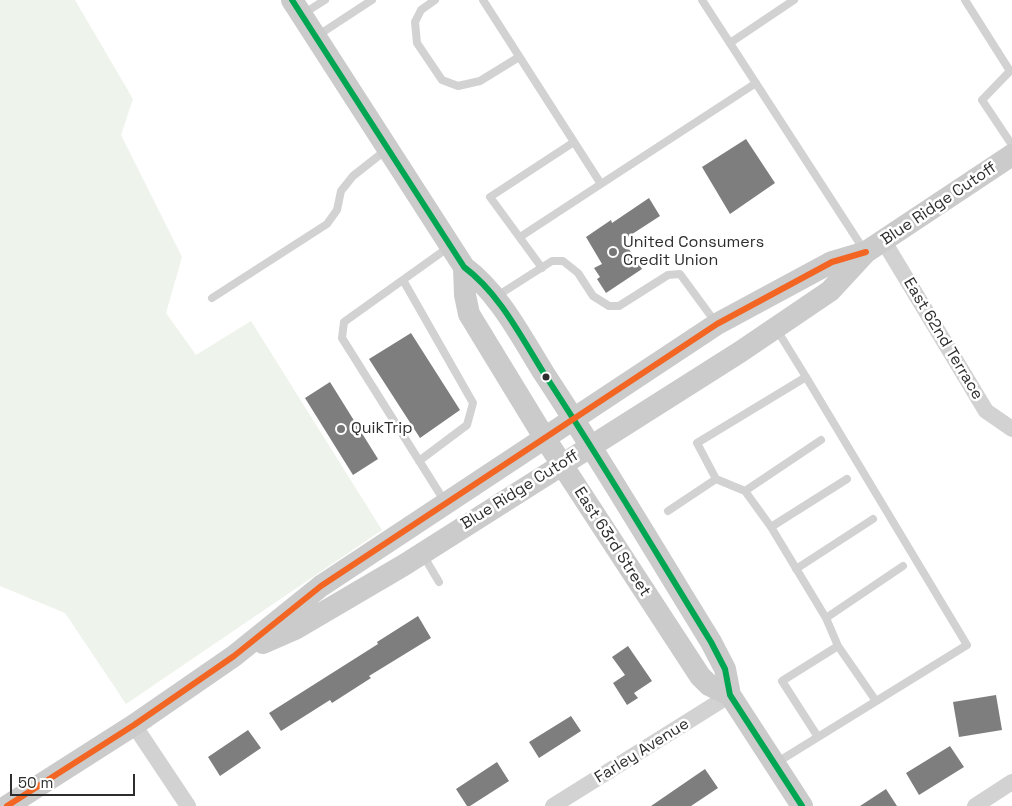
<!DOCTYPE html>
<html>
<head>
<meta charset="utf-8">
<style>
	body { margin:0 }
	#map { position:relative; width:1012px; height:806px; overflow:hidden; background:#fff; font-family:"Space Grotesk",sans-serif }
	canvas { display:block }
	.scale { position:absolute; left:10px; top:774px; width:125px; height:22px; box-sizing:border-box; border:2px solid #2d2d2d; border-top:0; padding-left:6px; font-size:15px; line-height:18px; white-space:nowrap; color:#2d2d2d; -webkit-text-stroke:4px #fff; paint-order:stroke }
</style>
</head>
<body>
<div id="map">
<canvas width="1012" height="806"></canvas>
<div class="scale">50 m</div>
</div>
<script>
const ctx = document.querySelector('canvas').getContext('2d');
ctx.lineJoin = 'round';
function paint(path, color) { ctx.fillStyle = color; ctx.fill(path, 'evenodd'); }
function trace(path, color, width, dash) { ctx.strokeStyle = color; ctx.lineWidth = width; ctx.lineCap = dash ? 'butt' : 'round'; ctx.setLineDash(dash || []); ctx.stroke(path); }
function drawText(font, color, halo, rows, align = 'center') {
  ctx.font = font + ' "Space Grotesk",sans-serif'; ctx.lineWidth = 5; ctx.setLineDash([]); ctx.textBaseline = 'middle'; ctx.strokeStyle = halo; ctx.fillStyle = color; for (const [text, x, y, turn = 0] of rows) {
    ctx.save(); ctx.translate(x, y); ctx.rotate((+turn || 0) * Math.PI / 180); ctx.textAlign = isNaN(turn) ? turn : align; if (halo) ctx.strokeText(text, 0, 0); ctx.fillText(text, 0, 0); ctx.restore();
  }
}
paint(new Path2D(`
	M 0,0 L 75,0 L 133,99 L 121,135 L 182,257 L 166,313 L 196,355 L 251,321 L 382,530 L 126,704 L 65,613 L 0,586 Z`), '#eef3eb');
paint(new Path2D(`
	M 746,139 L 775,183 L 730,214 L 702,167 Z
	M 649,198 L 660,216 L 623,240 L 642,269 L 606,293 L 597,279 L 600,277 L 594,268 L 602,264 L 586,237 L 611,220 L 612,223 Z
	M 411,333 L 460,410 L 420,438 L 369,359 Z
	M 330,382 L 378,459 L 353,475 L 305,398 Z
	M 418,616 L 431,638 L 369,676 L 371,678 L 332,703 L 330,700 L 281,731 L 269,713 L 378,644 L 377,642 Z
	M 628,646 L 652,681 L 634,693 L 638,698 L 627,705 L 613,683 L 625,675 L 612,657 Z
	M 996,695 L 1002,730 L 959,737 L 953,702 Z
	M 571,716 L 581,731 L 539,758 L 529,742 Z
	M 248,730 L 261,748 L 220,776 L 208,757 Z
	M 950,746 L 964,767 L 919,795 L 906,773 Z
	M 497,762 L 509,781 L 470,806 L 467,806 L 456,789 Z
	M 705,769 L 718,788 L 691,806 L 651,806 Z
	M 886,789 L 897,806 L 860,806 Z`), '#7e7e7e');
trace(new Path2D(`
	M 435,0 L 421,10 L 415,22 L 417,43 L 442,80 L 458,86 L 480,81 L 519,57
	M 483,0 L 601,184 L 756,83
	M 702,0 L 864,250
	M 965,0 L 1010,71 L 982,100 L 1012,145
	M 303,14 L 325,0
	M 317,36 L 372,0
	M 730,43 L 794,0
	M 520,237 L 601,184
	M 542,268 L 490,197 L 574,142
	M 403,280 L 473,403 L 467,425 L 419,461
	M 497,296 L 552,261 L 563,261 L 578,273 L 593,296 L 609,306 L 619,306 L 668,275 L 680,274 L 716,323
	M 212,298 L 327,224 L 337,210 L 341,191 L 353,176 L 386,150
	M 716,479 L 745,491 L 771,527 L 826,618 L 838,646
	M 745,491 L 821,440
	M 445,502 L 342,338 L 344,322 L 449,247
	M 668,511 L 716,479 L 697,443 L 806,377 L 777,330
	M 771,527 L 847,479
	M 423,555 L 439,582
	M 796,569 L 873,519
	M 826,618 L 903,566
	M 818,737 L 782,681 L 838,646 L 876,701
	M 776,763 L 967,645 L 806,377`), '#d2d2d2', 8);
trace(new Path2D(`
	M 883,240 L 986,411 L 1012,429
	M 134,725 L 188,806
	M 553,806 L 730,695
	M 975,806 L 1012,782`), '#d2d2d2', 16);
trace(new Path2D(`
	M 292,0 L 464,267 C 500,294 521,337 545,375 C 603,463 656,553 711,642 L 725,669 L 730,695 L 802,806
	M 464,267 L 465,295 L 469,314 L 544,437 L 700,676 L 709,685 L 730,695
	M 263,643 L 295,629 L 404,565 L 740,352 L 830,291 L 866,252 L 1012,155
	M 7,806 L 134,725 L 234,656 L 321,586 L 717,324 L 832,262 L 866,252`), '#cbcbcb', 22);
trace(new Path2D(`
	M 292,0 L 464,267 C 500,294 521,337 545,375 C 603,463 656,553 711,642 L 725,669 L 730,695 L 802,806`), '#00a651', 6);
trace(new Path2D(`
	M 7,806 L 134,725 L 234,656 L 321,586 L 717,324 L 832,262 L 866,252`), '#f26522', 6);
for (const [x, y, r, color] of [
	[613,252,5,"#767676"],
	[546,377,4.5,"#2d2d2d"],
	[341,429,5,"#767676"]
]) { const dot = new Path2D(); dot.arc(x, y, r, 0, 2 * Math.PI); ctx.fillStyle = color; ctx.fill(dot); trace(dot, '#fff', 2); }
drawText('16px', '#2d2d2d', '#fff', [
	["Blue Ridge Cutoff",939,204,-34],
	["East 62nd Terrace",943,339,59],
	["Blue Ridge Cutoff",520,490,-32],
	["East 63rd Street",612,542,57],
	["Farley Avenue",642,751,-32]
]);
drawText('16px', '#2d2d2d', '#fff', [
	["United Consumers",623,243],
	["Credit Union",623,261],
	["QuikTrip",351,429]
], 'left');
</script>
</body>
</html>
